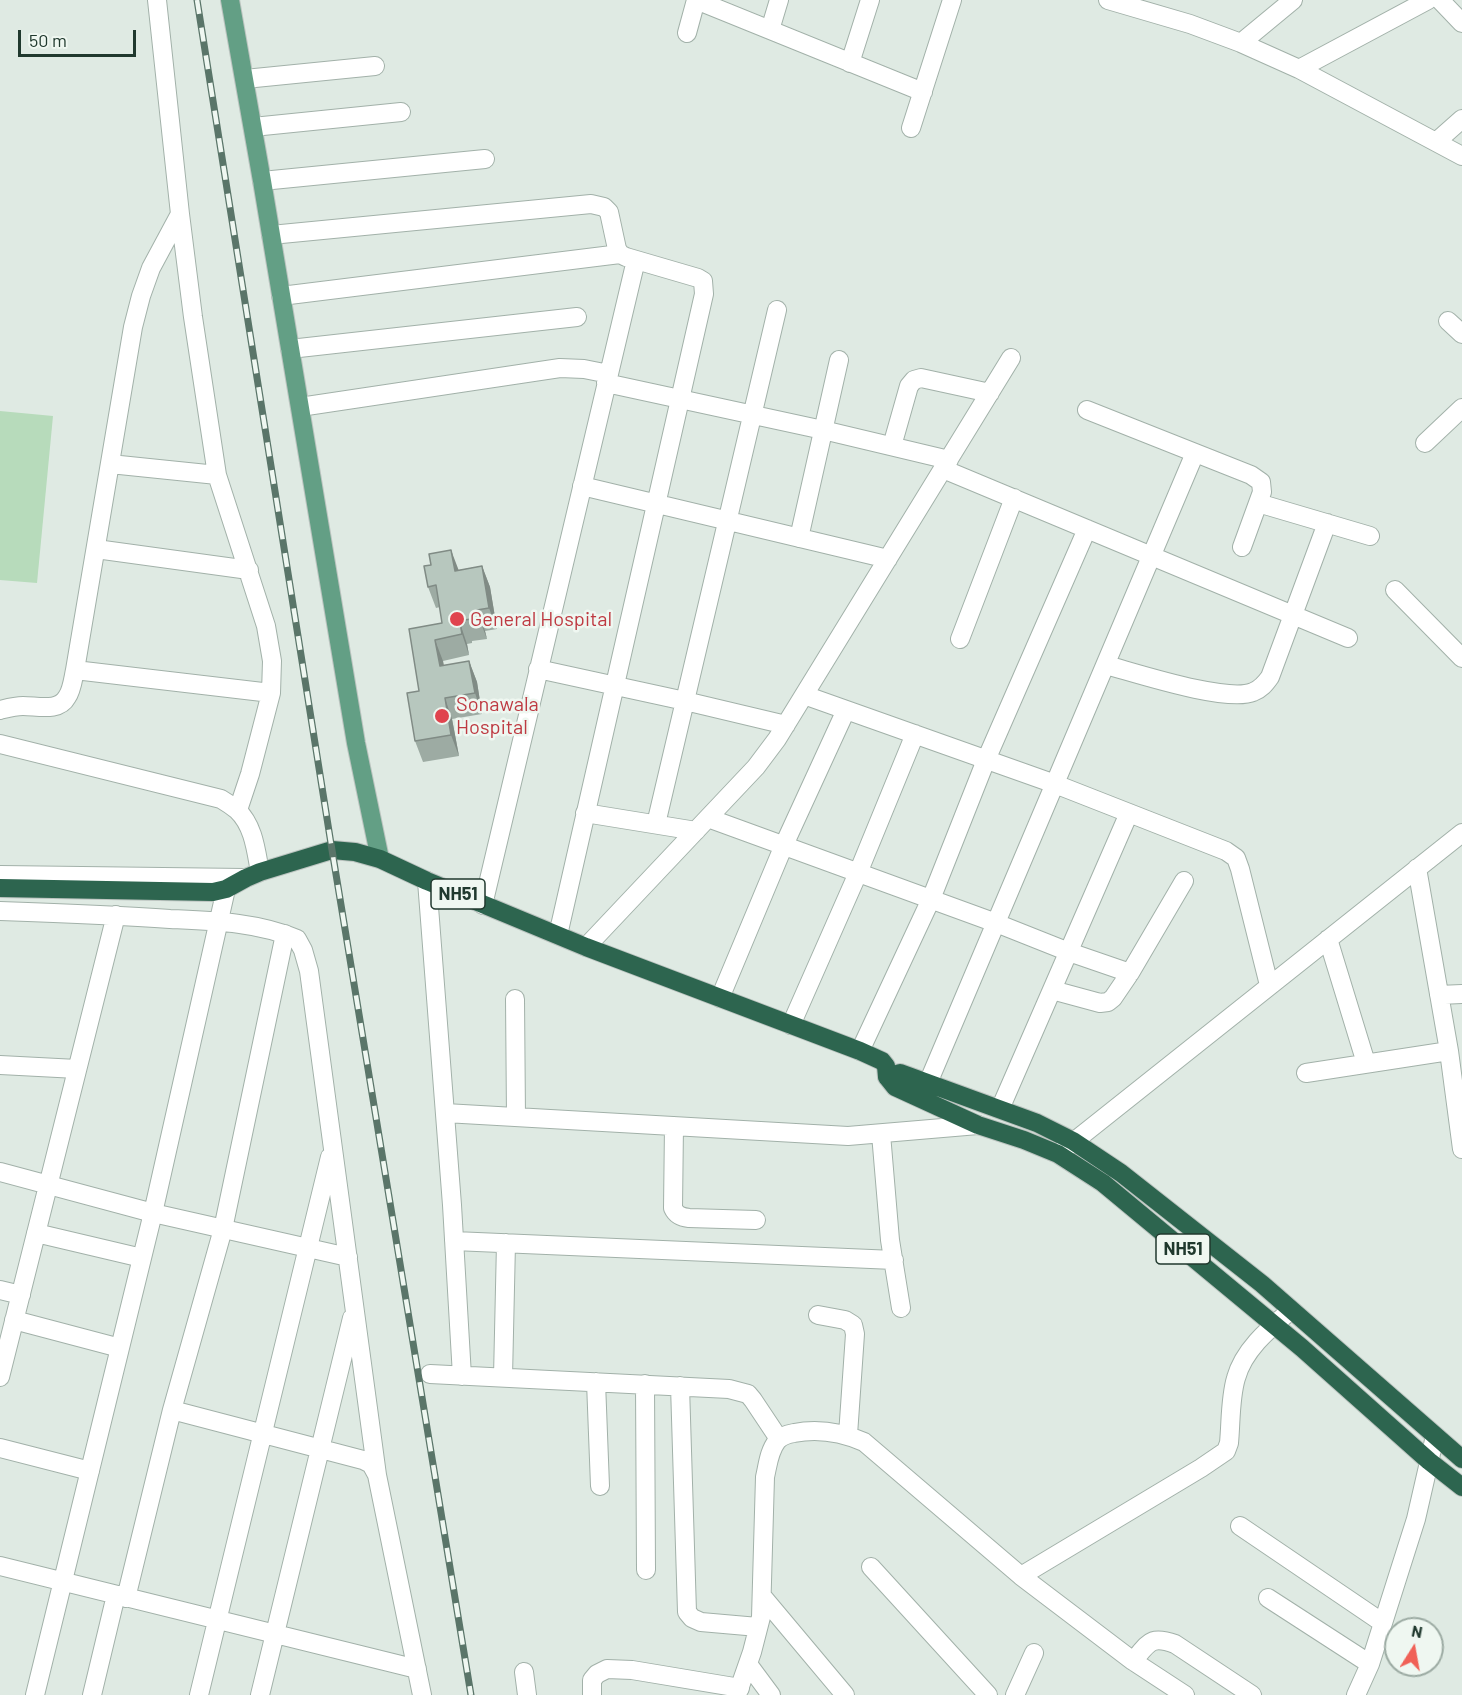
<!DOCTYPE html>
<html>
<head>
<meta charset="utf-8">
<style>
	body { margin:0 }
	#map { position:relative; width:1462px; height:1695px; overflow:hidden; background:#dfeae3; font-family:Barlow,sans-serif }
	canvas { display:block }
	.north { position:absolute; left:1384px; top:1617px; width:60px; height:60px; box-sizing:border-box; background:#eff7f1; border:2px solid #9caba3; border-radius:50%; rotate:11deg; font-size:16px; font-weight:700; line-height:24px; text-align:center; color:#20392e }
	.north::after { content:''; display:block; margin:auto; width:21px; height:27px; background:#f06157; clip-path:polygon(50% 0,100% 100%,50% 72%,0 100%) }
	.scale { position:absolute; left:18px; top:30px; width:118px; height:27px; box-sizing:border-box; border:3px solid #20392e; border-top:0; padding-left:8px; font-size:18px; line-height:21px; white-space:nowrap; color:#20392e; -webkit-text-stroke:4px #eff7f1; paint-order:stroke }
</style>
</head>
<body>
<div id="map">
<canvas width="1462" height="1695"></canvas>
<div class="north">N</div>
<div class="scale">50 m</div>
</div>
<script>
const ctx = document.querySelector('canvas').getContext('2d');
ctx.lineJoin = 'round';
function paint(path, color) { ctx.fillStyle = color; ctx.fill(path, 'evenodd'); }
function trace(path, color, width, dash) { ctx.strokeStyle = color; ctx.lineWidth = width; ctx.lineCap = dash ? 'butt' : 'round'; ctx.setLineDash(dash || []); ctx.stroke(path); }
function drawText(font, color, halo, rows, align = 'center') {
  ctx.font = font + ' Barlow,sans-serif'; ctx.lineWidth = 5; ctx.setLineDash([]); ctx.textBaseline = 'middle'; ctx.strokeStyle = halo; ctx.fillStyle = color; for (const [text, x, y, turn = 0] of rows) {
    ctx.save(); ctx.translate(x, y); ctx.rotate((+turn || 0) * Math.PI / 180); ctx.textAlign = isNaN(turn) ? turn : align; if (halo) ctx.strokeText(text, 0, 0); ctx.fillText(text, 0, 0); ctx.restore();
  }
}
paint(new Path2D(`
	M 0,411 L 53,416 L 37,583 L 0,580 Z`), '#b7dbbb');
const minor = new Path2D(`
	M 157,0 L 180,214 L 193,317 L 217,475 L 266,626 L 272,661 L 271,693 L 250,774 L 238,810
	M 1108,0 L 1190,24 L 1241,43 L 1299,69 L 1462,156
	M 1440,0 L 1462,23
	M 770,30 L 779,0
	M 687,33 L 696,0 L 923,92
	M 1241,43 L 1293,0
	M 850,63 L 870,0
	M 1299,69 L 1428,0
	M 245,79 L 375,66
	M 253,127 L 401,112
	M 911,128 L 952,0
	M 1436,142 L 1462,119
	M 262,181 L 485,159
	M 271,235 L 591,204 L 604,207 L 609,212 L 617,249 L 620,254 L 626,257 L 698,278 L 703,281 L 704,294 L 558,935
	M 281,296 L 620,254
	M 1448,321 L 1462,334
	M 290,349 L 577,317
	M 606,383 L 823,430 L 949,460
	M 300,407 L 560,368 L 584,369 L 609,374
	M 1087,410 L 1251,475 L 1261,482 L 1262,492 L 1242,547
	M 1425,443 L 1462,408
	M 892,446 L 909,386 L 914,380 L 921,378 L 990,393
	M 110,464 L 217,475
	M 943,469 L 1348,638
	M 582,486 L 888,559
	M 1258,503 L 1370,536
	M 799,538 L 839,360
	M 96,549 L 249,570
	M 1395,590 L 1462,658
	M 960,639 L 1014,498
	M 1106,665 C 1136,673 1227,703 1253,692 C 1261,689 1265,684 1270,677 L 1327,523
	M 538,669 L 685,701 L 786,725
	M 75,670 L 271,693
	M 804,695 L 1055,784 L 1226,851 L 1236,858 L 1240,869 L 1269,985
	M 0,710 C 8,708 15,706 23,706 C 38,706 59,712 67,697 C 72,690 73,679 75,670 L 133,327 L 141,296 L 151,268 L 180,214
	M 0,744 L 221,799 C 226,802 232,806 237,810 C 254,826 256,851 260,872
	M 585,813 L 696,831
	M 708,818 L 996,923 L 1069,952 L 1130,973
	M 656,824 L 777,310
	M 1417,868 L 1449,1051 L 1462,1149
	M 0,875 L 244,878
	M 427,881 L 452,1205 L 462,1376
	M 483,905 L 636,260
	M 0,911 C 57,913 114,915 170,919 C 213,921 257,922 297,939 L 303,950 L 309,971 L 377,1475
	M 1328,939 L 1366,1063
	M 586,947 L 756,767 L 777,739 L 1011,358
	M 1052,990 L 1100,1003 L 1108,1002 L 1113,998 L 1130,973 L 1184,881
	M 1439,995 L 1462,994
	M 720,998 L 784,845 L 846,710
	M 515,999 L 516,1117
	M 791,1025 L 858,873 L 915,734
	M 860,1051 L 931,899 L 986,760 L 1087,529
	M 0,1065 L 77,1069
	M 1306,1073 L 1449,1051
	M 928,1083 L 1195,453
	M 1000,1109 L 1129,813
	M 445,1113 L 848,1136 L 978,1125
	M 674,1126 L 673,1208 C 676,1215 681,1217 689,1218 L 756,1220
	M 881,1134 L 890,1240 L 901,1308
	M 1062,1151 L 1462,833
	M 0,1172 L 153,1213 L 348,1257
	M 36,1233 L 142,1258
	M 454,1241 L 894,1260
	M 0,1290 L 21,1295
	M 818,1315 L 845,1320 L 853,1325 L 855,1334 L 848,1435
	M 14,1320 L 120,1348
	M 430,1374 L 729,1389 L 748,1394 L 753,1400 L 779,1439
	M 0,1377 L 116,915
	M 503,1377 L 506,1243
	M 596,1382 L 600,1486
	M 645,1384 L 646,1570
	M 680,1386 L 687,1612 L 692,1618 L 701,1622 L 758,1627
	M 172,1410 L 363,1460 L 371,1464 L 377,1475 L 422,1695
	M 0,1448 L 90,1471
	M 1240,1526 L 1383,1623
	M 0,1566 L 417,1669
	M 871,1567 L 988,1695
	M 1021,1576 L 1201,1468 L 1226,1451 L 1229,1443 C 1231,1422 1230,1398 1236,1378 C 1244,1349 1270,1328 1291,1310
	M 762,1596 L 845,1695
	M 126,1598 L 172,1410 L 223,1229 L 285,934
	M 1268,1598 L 1370,1664
	M 1133,1661 C 1149,1643 1150,1635 1175,1644 L 1252,1695
	M 748,1664 L 771,1695
	M 524,1672 L 527,1695
	M 35,1695 L 153,1213 L 226,889
	M 92,1695 L 116,1595
	M 199,1695 L 330,1157
	M 260,1695 L 352,1318
	M 592,1695 L 592,1680 L 597,1674 L 607,1669 L 632,1670 L 740,1688
	M 737,1695 L 752,1652 L 761,1617 L 765,1477 C 768,1464 769,1451 777,1441 C 781,1436 788,1434 794,1433 C 819,1428 841,1432 864,1442 L 1021,1576 L 1133,1661 L 1185,1695
	M 1015,1695 L 1034,1653
	M 1356,1695 L 1370,1664 L 1416,1519 L 1435,1436`);
const major = new Path2D(`
	M 230,0 L 262,181 L 356,743 L 380,859`);
const highway = new Path2D(`
	M 0,888 L 213,892 L 226,889 L 246,878 L 260,872 L 332,850 L 355,852 L 380,859 L 427,881 L 586,947 L 860,1051 L 882,1061 L 886,1066 L 887,1077 L 895,1087 L 978,1125 L 1024,1140 L 1058,1154 L 1103,1183 L 1302,1348 L 1429,1461 L 1462,1487
	M 887,1077 L 900,1073 L 1037,1123 L 1073,1141 L 1121,1173 L 1262,1284 L 1462,1459`);
trace(minor, '#a2b1a9', 20);
trace(major, '#bcc4c0', 20);
trace(highway, '#bcc4c0', 20);
trace(minor, '#fff', 18);
trace(major, '#639f85', 18);
trace(highway, '#2d654f', 18);
const rail = new Path2D(`
	M 197,0 L 332,850 L 471,1695`);
trace(rail, '#5a7569', 7);
trace(rail, '#eff7f1', 4.5, [14]);
paint(new Path2D(`
	M 482,566 L 490,587 L 497,629 L 485,631 L 487,639 L 472,641 L 472,643 L 467,644 L 469,655 L 443,661 L 444,666 L 469,661 L 477,682 L 482,714 L 452,719 L 459,756 L 423,762 L 415,741 L 419,691 L 409,629 L 442,623 L 440,607 L 436,608 L 428,587 L 459,570 Z`), '#9daba3');
paint(new Path2D(`
	M 451,550 L 459,571 L 455,571 Z
	M 482,566 L 490,587 L 497,629 L 489,608 Z
	M 477,610 L 485,631 L 487,639 L 479,618 Z
	M 460,623 L 467,644 L 469,655 L 462,634 Z
	M 435,640 L 443,661 L 447,687 L 440,666 Z
	M 469,661 L 477,682 L 482,714 L 475,693 Z
	M 445,698 L 452,719 L 459,756 L 451,735 Z`), '#808b85');
const building = new Path2D(`
	M 451,550 L 455,571 L 482,566 L 489,608 L 477,610 L 479,618 L 464,620 L 465,622 L 460,623 L 462,634 L 435,640 L 440,666 L 469,661 L 475,693 L 445,698 L 451,735 L 415,741 L 407,693 L 419,691 L 409,629 L 442,623 L 436,585 L 428,587 L 424,566 L 431,565 L 429,554 Z`);
paint(building, '#b7c7be');
trace(building, '#808b85', 1.5);
for (const [x, y, r, color] of [
	[457,619,8,"#e0444e"],
	[442,716,8,"#e0444e"]
]) { const dot = new Path2D(); dot.arc(x, y, r, 0, 2 * Math.PI); ctx.fillStyle = color; ctx.fill(dot); trace(dot, '#eff7f1', 2); }
for (const [x, y, w] of [
	[458,894,54],
	[1183,1249,54]
]) { const box = new Path2D(); box.roundRect(x - w / 2, y - 15, w, 30, 4.5); ctx.fillStyle = '#eff7f1'; ctx.fill(box); trace(box, '#20392e', 1.5); }
drawText('bold 18px', '#20392e', null, [
	["NH51",458,894],
	["NH51",1183,1249]
]);
drawText('20px', '#be3a42', '#eff7f1', [
	["General Hospital",470,619],
	["Sonawala",456,704],
	["Hospital",456,727]
], 'left');
</script>
</body>
</html>
